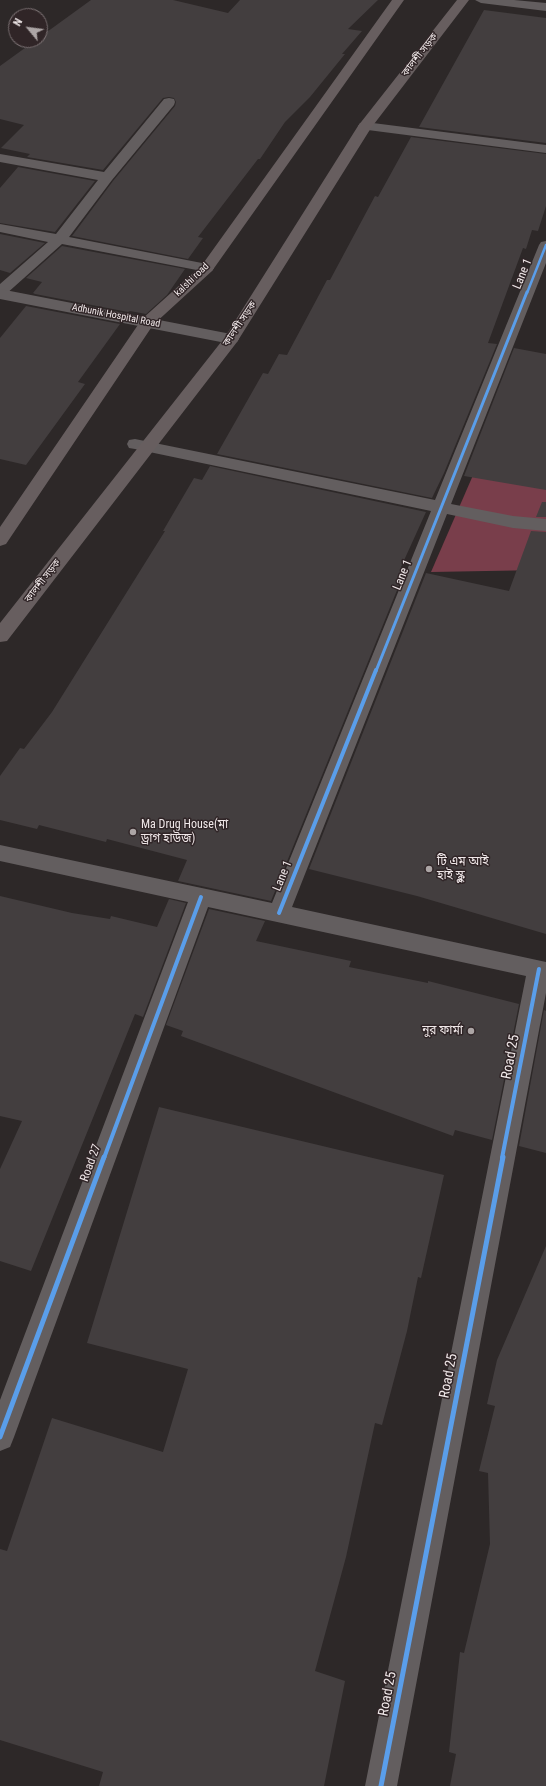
<!DOCTYPE html>
<html>
<head>
<meta charset="utf-8">
<style>
	body { margin:0 }
	#map { position:relative; width:546px; height:1786px; overflow:hidden; background:#2d2828; font-family:"Roboto Condensed",sans-serif }
	canvas { display:block }
	.north { position:absolute; left:8px; top:8px; width:40px; height:40px; box-sizing:border-box; background:#302527; border:1px solid #7d7375; border-radius:50%; rotate:299deg; font-size:11px; font-weight:700; line-height:16px; text-align:center; color:#f0e8e9 }
	.north::after { content:''; display:block; margin:auto; width:14px; height:18px; background:#aca5a5; clip-path:polygon(50% 0,100% 100%,50% 72%,0 100%) }
</style>
</head>
<body>
<div id="map">
<canvas width="546" height="1786"></canvas>
<div class="north">N</div>
</div>
<script>
const ctx = document.querySelector('canvas').getContext('2d');
ctx.lineJoin = 'round';
function paint(path, color) { ctx.fillStyle = color; ctx.fill(path, 'evenodd'); }
function trace(path, color, width, dash) { ctx.strokeStyle = color; ctx.lineWidth = width; ctx.lineCap = dash ? 'butt' : 'round'; ctx.setLineDash(dash || []); ctx.stroke(path); }
function drawText(font, color, halo, rows, align = 'center') {
  ctx.font = font + ' "Roboto Condensed","Noto Sans Bengali",sans-serif'; ctx.lineWidth = 3; ctx.setLineDash([]); ctx.textBaseline = 'middle'; ctx.strokeStyle = halo; ctx.fillStyle = color; for (const [text, x, y, turn = 0] of rows) {
    ctx.save(); ctx.translate(x, y); ctx.rotate((+turn || 0) * Math.PI / 180); ctx.textAlign = isNaN(turn) ? turn : align; if (halo) ctx.strokeText(text, 0, 0); ctx.fillText(text, 0, 0); ctx.restore();
  }
}
paint(new Path2D(`
	M 477,466 L 546,479 L 546,564 L 542,570 L 431,572 Z`), '#793e4b');
paint(new Path2D(`
	M 91,0 L 173,0 L 228,13 L 240,0 L 378,0 L 348,29 L 362,31 L 342,54 L 345,54 L 310,97 L 285,122 L 260,159 L 258,159 L 198,237 L 203,238 L 188,259 L 72,236 L 113,181 L 175,106 L 176,102 L 174,98 L 169,97 L 163,98 L 103,170 L 27,157 L 30,154 L 1,148 L 24,125 L 0,119 L 0,66 L 36,40 L 40,40 L 40,37 Z
	M 484,10 L 546,18 L 546,143 L 419,127 Z
	M 411,137 L 546,154 L 546,206 L 538,231 L 532,230 L 526,249 L 523,248 L 488,343 L 497,344 L 444,473 L 432,498 L 217,454 L 263,373 L 268,374 L 279,354 L 287,355 L 327,280 L 330,280 L 375,196 L 378,197 Z
	M 18,167 L 95,181 L 55,232 L 0,223 L 0,188 Z
	M 0,234 L 45,243 L 10,273 L 0,270 Z
	M 62,246 L 185,269 L 167,295 L 146,314 L 130,311 L 128,312 L 35,294 L 33,293 L 42,282 L 26,278 Z
	M 26,306 L 120,324 L 78,382 L 85,384 L 26,465 L 0,459 L 0,338 Z
	M 514,348 L 546,354 L 546,490 L 464,476 Z
	M 210,466 L 426,512 L 401,567 L 406,568 L 271,901 L 178,881 L 187,860 L 107,839 L 106,842 L 39,825 L 37,829 L 0,820 L 0,776 L 20,748 L 24,749 L 52,712 L 165,531 L 163,531 L 194,478 L 202,480 Z
	M 542,502 L 546,502 L 546,517 L 536,517 Z
	M 531,531 L 546,532 L 546,934 L 417,896 L 309,869 L 426,573 L 509,591 Z
	M 0,896 L 72,913 L 110,919 L 111,916 L 157,927 L 169,899 L 186,903 L 143,1017 L 135,1014 L 31,1271 L 0,1261 L 0,1169 L 22,1121 L 0,1116 Z
	M 209,909 L 265,921 L 256,941 L 351,961 L 349,967 L 428,983 L 428,981 L 519,1004 L 492,1140 L 455,1130 L 453,1136 L 181,1036 L 183,1031 L 166,1025 Z
	M 544,1010 L 546,1011 L 546,1153 L 519,1146 Z
	M 159,1107 L 444,1175 L 421,1278 L 418,1277 L 407,1331 L 382,1425 L 375,1423 L 346,1557 L 315,1671 L 345,1681 L 324,1786 L 99,1786 L 103,1772 L 0,1740 L 0,1549 L 7,1551 L 52,1418 L 163,1452 L 188,1369 L 87,1343 Z
	M 546,1246 L 546,1786 L 450,1786 L 456,1754 L 449,1752 L 460,1652 L 464,1653 L 490,1544 L 488,1473 L 479,1471 L 495,1406 L 487,1404 L 497,1360 Z`), '#433e3f');
paint(new Path2D(`
	M 475,0 L 514,0 L 546,3 L 546,11 L 481,3 Z
	M 169,98 L 174,99 L 175,102 L 174,105 L 112,180 L 69,237 L 207,264 L 212,265 L 214,268 L 212,271 L 207,272 L 62,244 L 5,295 L 0,297 L 0,284 L 48,242 L 0,232 L 0,224 L 56,234 L 98,180 L 0,162 L 0,154 L 104,172 L 164,99 Z
	M 365,122 L 546,145 L 546,153 L 360,129 L 358,126 L 360,123 Z
	M 546,241 L 546,263 L 451,504 L 513,516 L 546,519 L 546,531 L 513,528 L 447,514 L 292,907 L 546,962 L 546,993 L 397,1786 L 365,1786 L 526,976 L 208,907 L 14,1437 L 10,1447 L 0,1451 L 0,1400 L 188,902 L 0,861 L 0,845 L 272,903 L 431,511 L 135,449 L 129,448 L 127,444 L 129,440 L 135,439 L 435,500 L 539,245 L 541,242 Z`), '#635e5f');
paint(new Path2D(`
	M 0,289 L 231,334 L 237,336 L 239,339 L 237,342 L 231,344 L 0,299 Z`), '#635e5f');
paint(new Path2D(`
	M 392,0 L 404,0 L 212,271 L 153,325 L 6,544 L 0,546 L 0,527 L 142,319 L 202,265 Z
	M 457,0 L 469,0 L 371,128 L 237,342 L 7,641 L 0,642 L 0,623 L 225,337 L 358,126 Z`), '#675e5f');
trace(new Path2D(`
	M 527,293 L 546,245`), '#5a9eea', 2.5);
trace(new Path2D(`
	M 376,671 L 527,292`), '#5a9eea', 3);
trace(new Path2D(`
	M 279,913 L 376,670
	M 104,1158 L 201,897
	M 502,1158 L 539,969`), '#5a9eea', 4);
trace(new Path2D(`
	M 0,1437 L 104,1157
	M 381,1786 L 503,1157`), '#5a9eea', 5);
for (const [x, y, r, color] of [
	[133,832,4,"#aca5a5"],
	[429,869,4,"#aca5a5"],
	[471,1031,4,"#aca5a5"]
]) { const dot = new Path2D(); dot.arc(x, y, r, 0, 2 * Math.PI); ctx.fillStyle = color; ctx.fill(dot); trace(dot, '#302527', 1.5); }
drawText('10px', '#f0e8e9', '#302527', [
	["কালশী সড়ক",420,55,-52],
	["kalshi road",192,280,-44],
	["Adhunik Hospital Road",116,316,11],
	["কালশী সড়ক",240,324,-56],
	["কালশী সড়ক",43,581,-52]
]);
drawText('12px', '#f0e8e9', '#302527', [
	["Lane 1",523,274,-68],
	["Lane 1",403,575,-68],
	["Lane 1",283,876,-68],
	["Road 27",91,1163,-70]
]);
drawText('12px', '#f0e8e9', '#302527', [
	["Ma Drug House(মা",141,825],
	["ড্রাগ হাউজ)",141,839],
	["টি এম আই",437,862],
	["হাই স্কুল",437,876],
	["নুর ফার্মা",463,1031,"right"]
], 'left');
drawText('14px', '#f0e8e9', '#302527', [
	["Road 25",511,1057,-79],
	["Road 25",449,1376,-79],
	["Road 25",388,1694,-79]
]);
</script>
</body>
</html>
